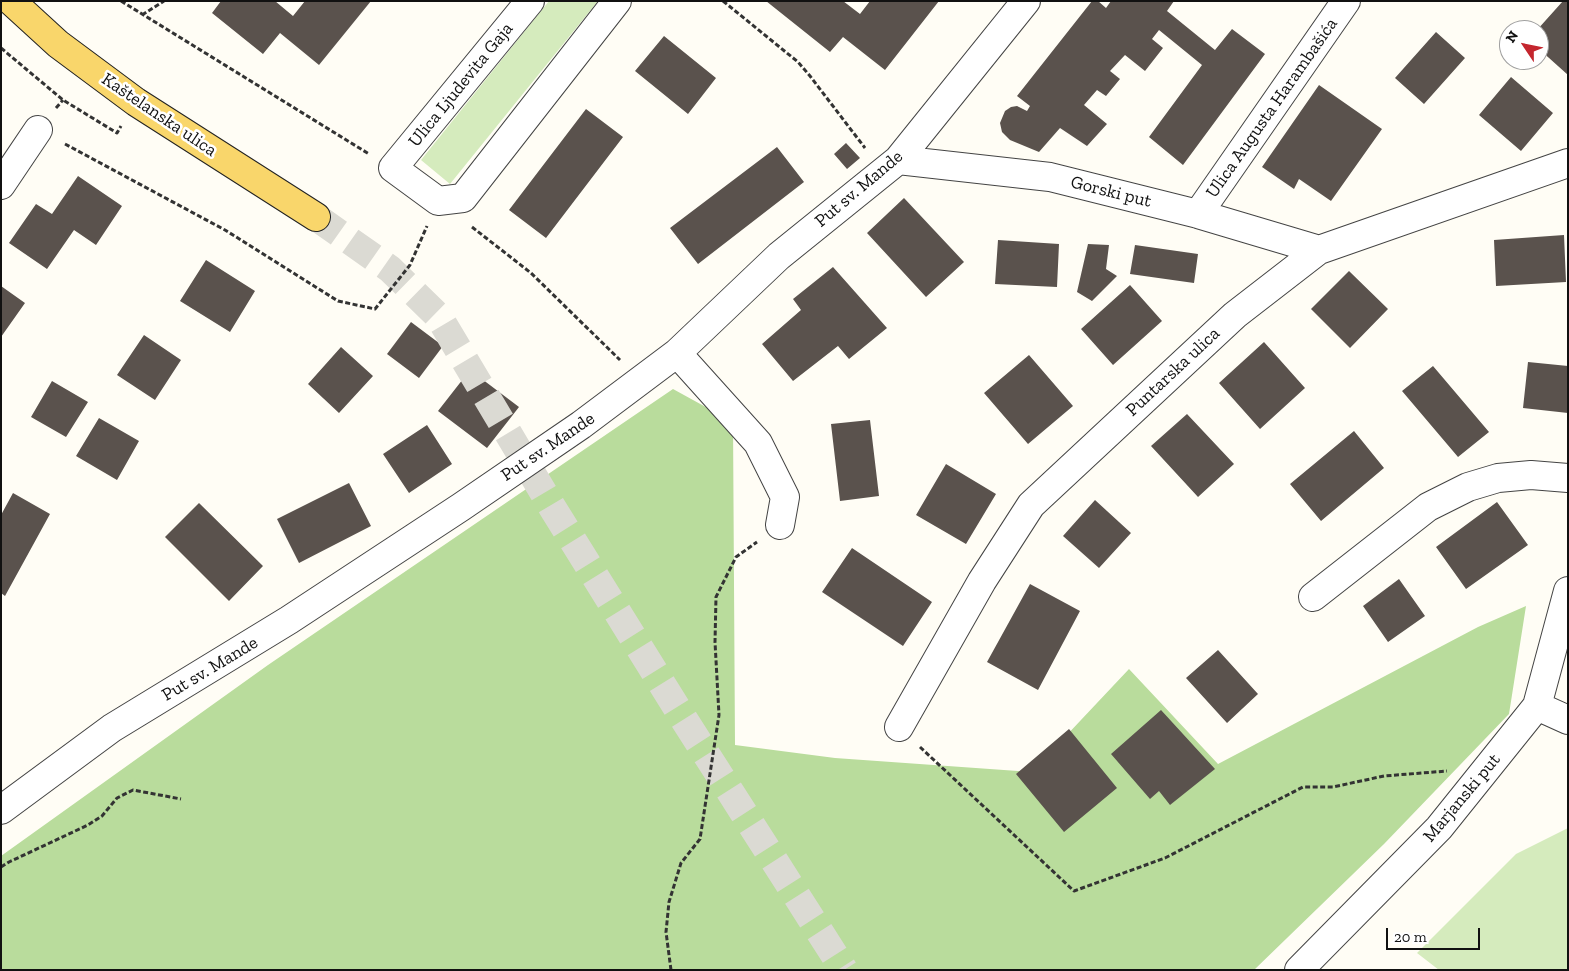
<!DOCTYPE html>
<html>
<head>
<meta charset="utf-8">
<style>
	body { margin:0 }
	#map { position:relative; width:1569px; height:971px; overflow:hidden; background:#fffdf5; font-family:"Zilla Slab",serif }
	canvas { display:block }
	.frame { position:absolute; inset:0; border:2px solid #111; pointer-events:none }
	.north { position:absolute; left:1499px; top:20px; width:50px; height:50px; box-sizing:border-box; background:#fff; border:1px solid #a0a0a0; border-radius:50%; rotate:304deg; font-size:14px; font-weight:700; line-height:20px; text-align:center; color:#111 }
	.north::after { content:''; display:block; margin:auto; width:18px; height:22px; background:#c4262e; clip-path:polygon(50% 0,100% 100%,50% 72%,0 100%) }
	.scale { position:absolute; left:1386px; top:928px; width:94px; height:22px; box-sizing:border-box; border:2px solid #111; border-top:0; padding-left:6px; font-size:15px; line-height:18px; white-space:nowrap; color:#111; -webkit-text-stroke:4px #fff; paint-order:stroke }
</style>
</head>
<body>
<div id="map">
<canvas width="1569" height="971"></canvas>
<div class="frame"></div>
<div class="north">N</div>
<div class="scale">20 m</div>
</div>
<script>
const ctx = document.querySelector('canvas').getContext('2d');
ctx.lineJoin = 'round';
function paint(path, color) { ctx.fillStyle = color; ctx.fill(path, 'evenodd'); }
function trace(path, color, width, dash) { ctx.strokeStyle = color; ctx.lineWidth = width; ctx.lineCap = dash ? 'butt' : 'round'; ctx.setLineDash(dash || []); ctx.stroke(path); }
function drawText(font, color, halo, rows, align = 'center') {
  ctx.font = font + ' "Zilla Slab",serif'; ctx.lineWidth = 5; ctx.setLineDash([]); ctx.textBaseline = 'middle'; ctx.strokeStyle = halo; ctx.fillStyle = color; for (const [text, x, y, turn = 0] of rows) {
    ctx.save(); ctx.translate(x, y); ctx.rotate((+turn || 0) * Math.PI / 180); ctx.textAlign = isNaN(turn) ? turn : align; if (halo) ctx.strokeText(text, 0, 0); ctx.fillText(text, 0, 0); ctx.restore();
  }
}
paint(new Path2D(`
	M 549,1 L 598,1 L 450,184 L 421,160 Z
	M 1568,828 L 1568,970 L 1439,970 L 1417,953 L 1516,854 Z`), '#d5ebbd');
paint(new Path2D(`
	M 673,389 L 733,422 L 735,745 L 835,758 L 1032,772 L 1129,669 L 1218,764 L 1478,627 L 1526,606 L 1509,714 L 1384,844 L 1254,970 L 1,970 L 1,856 L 268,665 Z`), '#b9dc9c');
paint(new Path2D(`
	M 221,1 L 275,1 L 293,16 L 305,1 L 371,1 L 319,65 L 280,33 L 263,54 L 212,13 Z
	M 766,1 L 843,1 L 860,14 L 870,1 L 939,1 L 885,70 L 843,37 L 830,52 Z
	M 1092,1 L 1098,1 L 1106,8 L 1111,1 L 1174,1 L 1167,11 L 1215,50 L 1232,29 L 1265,54 L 1183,165 L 1149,137 L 1202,65 L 1159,30 L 1152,39 L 1163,48 L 1145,71 L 1125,55 L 1110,71 L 1120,79 L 1106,96 L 1097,90 L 1084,105 L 1107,124 L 1087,146 L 1060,128 L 1039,152 L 1010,140 L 1002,132 L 1000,123 L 1005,111 L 1011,107 L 1017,106 L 1027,111 L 1030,106 L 1017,96 Z
	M 1563,1 L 1568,1 L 1568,75 L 1539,49 L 1539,30 L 1537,30 Z
	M 1436,32 L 1465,58 L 1424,104 L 1395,78 Z
	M 664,36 L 716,78 L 688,114 L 635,71 Z
	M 1511,77 L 1553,113 L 1521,151 L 1479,115 Z
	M 1319,85 L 1382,129 L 1331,201 L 1299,179 L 1294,189 L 1262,167 Z
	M 586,109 L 623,137 L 546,238 L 509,210 Z
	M 846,143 L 860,158 L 847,169 L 834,154 Z
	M 777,147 L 804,182 L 698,264 L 670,228 Z
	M 78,176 L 122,206 L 96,245 L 74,230 L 47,269 L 9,243 L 36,204 L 52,214 Z
	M 904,198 L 964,262 L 926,297 L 867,233 Z
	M 1564,235 L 1566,282 L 1496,286 L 1494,240 Z
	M 998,240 L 1059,244 L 1057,287 L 995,284 Z
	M 1088,244 L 1109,245 L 1106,269 L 1117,276 L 1092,301 L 1077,292 Z
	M 1135,245 L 1198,254 L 1194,283 L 1130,274 Z
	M 206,260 L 255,291 L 230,332 L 180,301 Z
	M 833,267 L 887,328 L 849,359 L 838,346 L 793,381 L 762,344 L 801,310 L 793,299 Z
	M 1349,271 L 1388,309 L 1350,348 L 1311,309 Z
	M 1130,285 L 1162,321 L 1113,365 L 1081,329 Z
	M 1,286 L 25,303 L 1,337 Z
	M 411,322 L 443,346 L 419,378 L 387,354 Z
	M 144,335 L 181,360 L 155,400 L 117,375 Z
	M 1264,342 L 1305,388 L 1260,429 L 1219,383 Z
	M 341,347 L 373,376 L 339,413 L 308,384 Z
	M 1029,355 L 1073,406 L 1028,444 L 984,393 Z
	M 1528,362 L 1568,366 L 1568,413 L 1523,408 Z
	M 1433,366 L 1489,432 L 1458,457 L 1402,391 Z
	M 470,370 L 519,407 L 487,448 L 438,411 Z
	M 52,381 L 88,402 L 66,437 L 31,417 Z
	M 1187,414 L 1234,464 L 1198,497 L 1151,446 Z
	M 99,418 L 139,441 L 117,480 L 76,456 Z
	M 870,420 L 879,496 L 840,501 L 831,424 Z
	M 427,425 L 452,464 L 409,493 L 383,454 Z
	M 1354,431 L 1384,468 L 1321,521 L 1290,484 Z
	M 946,464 L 996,494 L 966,544 L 916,515 Z
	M 349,483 L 371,526 L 299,563 L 277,519 Z
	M 13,493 L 50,514 L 5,596 L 1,593 L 1,515 Z
	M 1095,500 L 1131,533 L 1099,568 L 1063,536 Z
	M 1497,502 L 1528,545 L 1466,589 L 1436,547 Z
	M 199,503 L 263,566 L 229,601 L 165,537 Z
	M 852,548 L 932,602 L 903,646 L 822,592 Z
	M 1399,579 L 1425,616 L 1388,642 L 1363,606 Z
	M 1030,584 L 1080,611 L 1038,690 L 987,662 Z
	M 1218,650 L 1258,694 L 1227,723 L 1186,678 Z
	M 1161,710 L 1215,769 L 1170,805 L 1159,791 L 1150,799 L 1111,754 Z
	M 1069,729 L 1117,788 L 1064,832 L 1016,774 Z`), '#5a524d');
trace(new Path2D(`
	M 316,217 L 390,269 L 439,317 L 552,507 L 685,721 L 844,970`), '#dbdad3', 28, [28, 14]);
const minor = new Path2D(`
	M 530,1 L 393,168 L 438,201 L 463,198 L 617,1
	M 898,160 L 1050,177 L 1198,214 L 1319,250
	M 1,185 L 38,130
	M 1198,214 L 1346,1
	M 677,353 L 758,443 L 785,497 L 780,525
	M 1313,597 L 1428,507 L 1468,487 L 1498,478 L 1531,475 L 1568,478
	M 1537,706 L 1568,720
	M 899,727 L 982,581 L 1031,505 L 1235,315 L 1319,250 L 1568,163
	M 1,810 L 112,728 L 289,620 L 461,507 L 581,425 L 677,353 L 779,256 L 898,160 L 1026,1
	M 1299,970 L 1439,828 L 1537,706 L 1568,591`);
const major = new Path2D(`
	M 11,1 L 58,44 L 136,102 L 316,217`);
trace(minor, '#444', 30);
trace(major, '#222', 30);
trace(new Path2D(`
	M 121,1 L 369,154
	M 723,1 L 798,62 L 810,76 L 865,148
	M 142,15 L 164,1
	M 1,48 L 63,100 L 117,133 L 121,126
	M 56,108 L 63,100
	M 65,144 L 225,230 L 338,301 L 375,309 L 410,265 L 427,226
	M 472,227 L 531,273 L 620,360
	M 920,747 L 1074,891 L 1165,858 L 1303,787 L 1333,787 L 1384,776 L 1447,771
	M 1,867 L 9,862 L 88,825 L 102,816 L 117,798 L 133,790 L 181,799
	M 671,970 L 666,932 L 669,902 L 681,863 L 700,839 L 719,715 L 715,642 L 716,597 L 736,557 L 757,542`), '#333', 3, [5, 2.5]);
trace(minor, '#fff', 28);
trace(major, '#f9d66b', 28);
drawText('18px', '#111', '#fff', [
	["Ulica Ljudevita Gaja",461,85,-51],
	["Ulica Augusta Harambašića",1272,108,-55],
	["Kaštelanska ulica",159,115,34],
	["Put sv. Mande",859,189,-40],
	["Gorski put",1111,192,14],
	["Puntarska ulica",1173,372,-43],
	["Put sv. Mande",548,447,-34],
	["Put sv. Mande",210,669,-31],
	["Marjanski put",1462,798,-50]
]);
</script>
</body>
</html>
